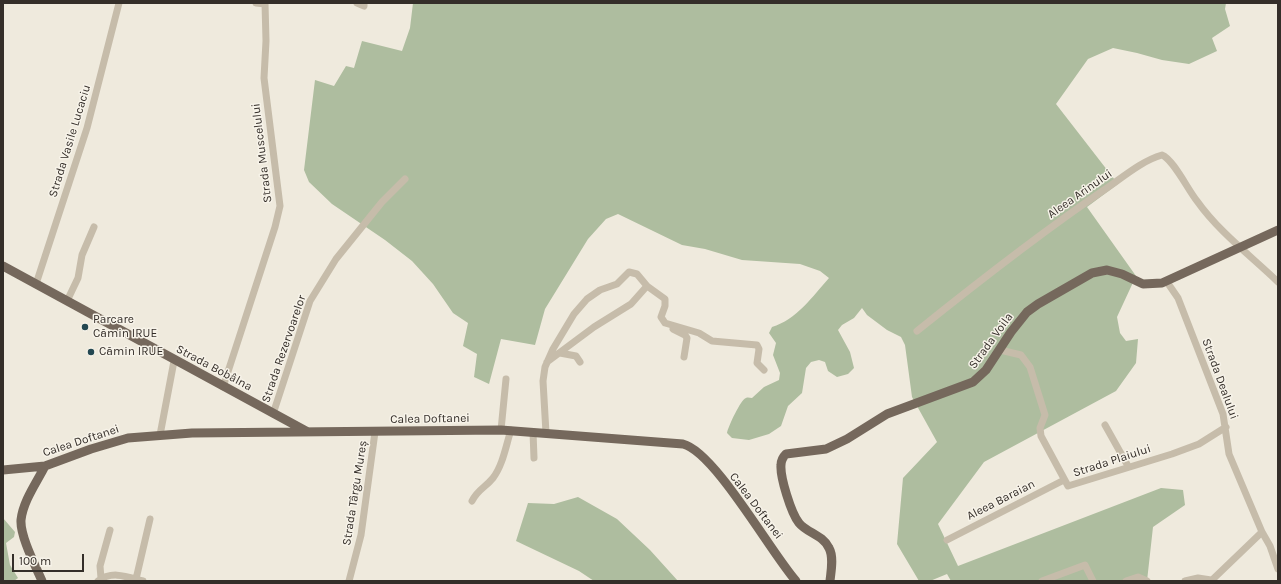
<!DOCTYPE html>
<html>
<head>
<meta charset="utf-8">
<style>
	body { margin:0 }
	#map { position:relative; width:1281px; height:584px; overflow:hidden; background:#efeadd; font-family:Karla,sans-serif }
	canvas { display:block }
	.frame { position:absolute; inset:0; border:4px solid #342e29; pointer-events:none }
	.scale { position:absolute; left:12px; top:554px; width:72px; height:18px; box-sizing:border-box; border:2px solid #342e29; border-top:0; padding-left:5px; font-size:12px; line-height:14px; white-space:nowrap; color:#342e29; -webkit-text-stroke:3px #f7f3e9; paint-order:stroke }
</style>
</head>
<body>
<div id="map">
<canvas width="1281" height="584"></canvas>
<div class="frame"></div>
<div class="scale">100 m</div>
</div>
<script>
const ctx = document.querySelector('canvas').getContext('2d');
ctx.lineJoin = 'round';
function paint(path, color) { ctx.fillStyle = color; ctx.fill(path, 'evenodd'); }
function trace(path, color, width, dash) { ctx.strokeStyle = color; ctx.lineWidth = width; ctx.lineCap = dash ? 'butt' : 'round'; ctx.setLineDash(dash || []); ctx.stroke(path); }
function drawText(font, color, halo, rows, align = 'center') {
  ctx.font = font + ' Karla,sans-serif'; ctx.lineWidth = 3; ctx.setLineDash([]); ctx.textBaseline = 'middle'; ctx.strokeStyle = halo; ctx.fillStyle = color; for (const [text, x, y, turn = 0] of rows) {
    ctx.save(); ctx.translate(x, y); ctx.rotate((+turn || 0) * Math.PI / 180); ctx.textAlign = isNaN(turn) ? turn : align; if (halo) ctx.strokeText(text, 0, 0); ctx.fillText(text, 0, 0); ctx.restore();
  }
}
paint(new Path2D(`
	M 413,3 L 1226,3 L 1225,9 L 1230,26 L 1212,38 L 1217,51 L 1189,64 L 1162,60 L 1137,53 L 1113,48 L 1088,59 L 1056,104 L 1118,184 L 1087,207 L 1136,276 L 1117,317 L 1120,333 L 1126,341 L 1138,339 L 1136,363 L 1116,391 L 984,462 L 938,524 L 958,566 L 1161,488 L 1183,490 L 1185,505 L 1153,527 L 1147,581 L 951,581 L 947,574 L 930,581 L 919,581 L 897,544 L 903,478 L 937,442 L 912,397 L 905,345 L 901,337 L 887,330 L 867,315 L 862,308 L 854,318 L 842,325 L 838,330 L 850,352 L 854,368 L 848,374 L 837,377 L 828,371 L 825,362 L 819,360 L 811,362 L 806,368 L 802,393 L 788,406 L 781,426 L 769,434 L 749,440 L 732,438 L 727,433 C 728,427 741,399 746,398 C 748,397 750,398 752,398 L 764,387 L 779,380 L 780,373 L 773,355 L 776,343 L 769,333 L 772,327 C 796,320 813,296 829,278 L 820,271 L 800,264 L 742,260 L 705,249 L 682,245 L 618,214 L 606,219 L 588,239 L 545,309 L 535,345 L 501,339 L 489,384 L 474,377 L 477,354 L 463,346 L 468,323 L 453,313 L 433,284 L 412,261 L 385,240 L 332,204 L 309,182 L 304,170 L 315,80 L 334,86 L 346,66 L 354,68 L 362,41 L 402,51 L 410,28 Z
	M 578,497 L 617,519 L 650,550 L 678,581 L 594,581 L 579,571 L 516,541 L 528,503 L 554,504 Z
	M 3,518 L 15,532 L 14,537 L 6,543 L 10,565 L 18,578 L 14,581 L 3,581 Z`), '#aebd9f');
trace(new Path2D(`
	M 256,3 L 265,4
	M 357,3 L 364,6 L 364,3
	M 1167,282 L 1178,298 L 1223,414 L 1229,454 L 1262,532 L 1211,581
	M 36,284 L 87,128 L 119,3
	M 67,301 L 78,278 L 82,255 L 94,227
	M 673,329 L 685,335 L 687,338 L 684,357
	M 917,331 C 978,282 1039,234 1104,190 C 1122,178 1141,161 1162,155 C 1173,159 1188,190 1197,201 C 1219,232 1251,256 1278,282
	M 1000,350 L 1021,355 L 1030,367 L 1045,415 L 1040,428 L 1041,436 L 1068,486 L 1172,454 L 1199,444 L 1226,427
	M 560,353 L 576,356 L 580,362
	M 547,362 L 594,327 L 631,304 L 647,286
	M 223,387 L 275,227 L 280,206 L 264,78 L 266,41 L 265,3
	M 273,414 L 310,301 L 336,259 L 382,202 L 405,179
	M 1105,425 L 1128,466
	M 501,430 L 506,379
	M 533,432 L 534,458
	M 546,433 L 543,381 L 545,367 L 553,349 L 574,314 L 587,299 L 600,290 L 617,284 L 629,272 L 637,274 L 647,286 L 665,299 L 665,306 L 661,317 L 665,323 L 699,333 L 712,341 L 757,345 L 759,349 L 757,363 L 764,370
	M 160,435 L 174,361
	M 472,501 C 478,489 485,488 493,478 C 503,465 506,445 511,430
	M 1262,532 L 1270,546 L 1278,569
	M 947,540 L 1064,480
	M 101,578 L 100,566 L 110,530
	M 136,579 L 150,519
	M 98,581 C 112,570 128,577 143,581
	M 349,581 L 361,535 L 375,432
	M 1042,581 L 1085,565 L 1093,581
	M 1126,581 L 1138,577 L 1147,581
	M 1185,581 L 1198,578 L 1211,580`), '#c6bcaa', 7);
trace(new Path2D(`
	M 3,266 L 306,431
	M 3,470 L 45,466 L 91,449 L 128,438 L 192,433 L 501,430 L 683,444 C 715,452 771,553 796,581
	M 42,581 C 35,565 20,536 21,520 C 23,501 37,482 45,466
	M 830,581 C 831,571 834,557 829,548 C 823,535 807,533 799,523 C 791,513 780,477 781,465 C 781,460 783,457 786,454 L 826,449 L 847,439 L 887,414 L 973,382 L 986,370 L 1011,332 L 1027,312 L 1038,304 L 1092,273 L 1107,270 L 1122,274 L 1143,284 L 1162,283 L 1278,230`), '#75685c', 9);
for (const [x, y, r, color] of [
	[85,327,4,"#234751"],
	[91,352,4,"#234751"]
]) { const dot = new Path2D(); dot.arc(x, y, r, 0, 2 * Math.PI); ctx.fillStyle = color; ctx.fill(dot); trace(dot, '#f7f3e9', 1.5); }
drawText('12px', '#342e29', '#f7f3e9', [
	["Strada Vasile Lucaciu",70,141,-73],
	["Strada Muscelului",262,153,-97],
	["Aleea Arinului",1080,194,-35],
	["Strada Voila",991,341,-54],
	["Strada Rezervoarelor",284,349,-71],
	["Strada Bobâlna",214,368,28],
	["Strada Dealului",1220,379,70],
	["Calea Doftanei",430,419,-1],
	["Calea Doftanei",81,441,-18],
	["Strada Plaiului",1112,461,-18],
	["Strada Târgu Mureș",355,493,-81],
	["Aleea Baraian",1001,500,-27],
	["Calea Doftanei",756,506,53]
]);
drawText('12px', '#342e29', '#f7f3e9', [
	["Parcare",93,320],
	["Cămin IRUE",93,334],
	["Cămin IRUE",99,352]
], 'left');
</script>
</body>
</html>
